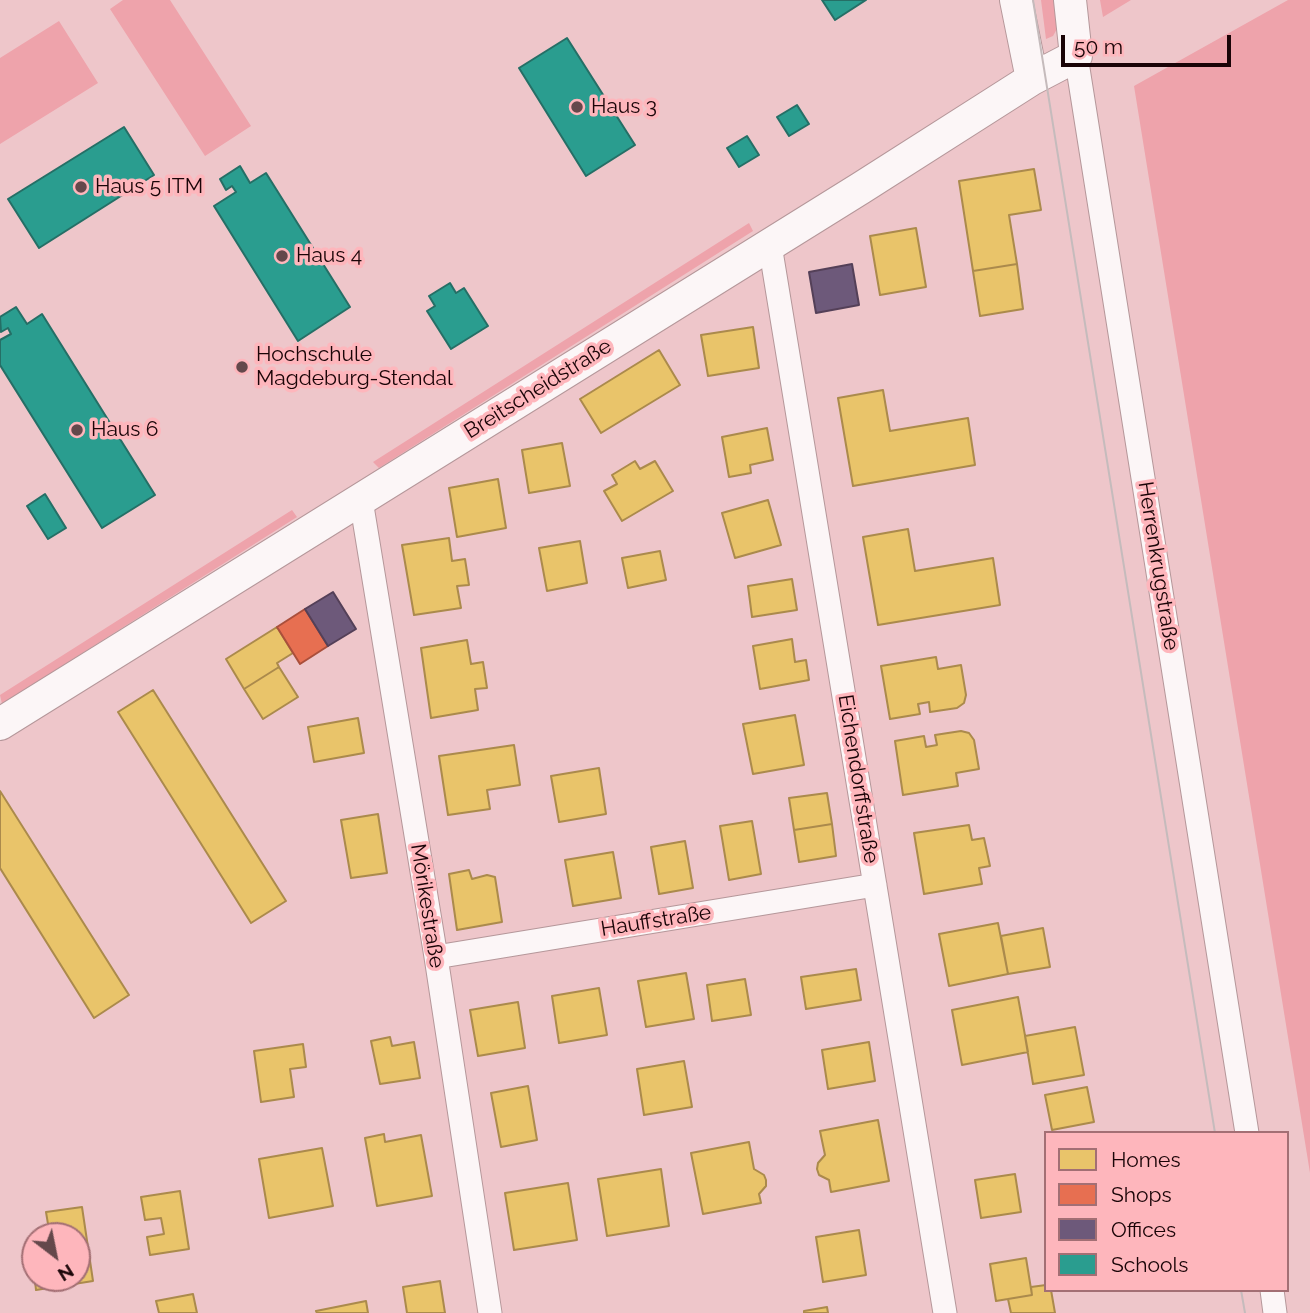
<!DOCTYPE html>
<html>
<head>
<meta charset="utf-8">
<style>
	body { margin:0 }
	#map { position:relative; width:1310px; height:1313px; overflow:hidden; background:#eec6ca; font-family:Raleway,sans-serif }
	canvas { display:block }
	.legend { position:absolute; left:1044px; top:1131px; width:245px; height:161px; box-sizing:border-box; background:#feb6bc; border:2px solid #a36f74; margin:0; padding:9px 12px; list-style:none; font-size:21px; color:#1a0407 }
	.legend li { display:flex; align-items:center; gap:14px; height:35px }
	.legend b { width:35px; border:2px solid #a36f74 }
	.north { position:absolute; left:21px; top:1222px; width:70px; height:70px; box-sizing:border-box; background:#feb6bc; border:2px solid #a36f74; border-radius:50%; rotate:148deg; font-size:19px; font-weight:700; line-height:28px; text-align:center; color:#1a0407 }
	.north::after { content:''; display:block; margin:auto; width:24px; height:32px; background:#64484b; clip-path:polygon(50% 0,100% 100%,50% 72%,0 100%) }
	.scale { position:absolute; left:1061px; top:35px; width:170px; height:32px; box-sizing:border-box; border:4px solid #1a0407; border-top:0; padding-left:9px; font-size:21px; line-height:24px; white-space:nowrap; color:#1a0407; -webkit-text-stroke:5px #feb6bc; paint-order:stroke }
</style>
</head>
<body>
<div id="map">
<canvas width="1310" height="1313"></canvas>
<ul class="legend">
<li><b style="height:19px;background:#e9c46a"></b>Homes</li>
<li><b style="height:19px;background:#e76f51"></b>Shops</li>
<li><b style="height:19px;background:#6d597a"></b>Offices</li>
<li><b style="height:19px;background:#2a9d8f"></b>Schools</li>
</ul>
<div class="north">N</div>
<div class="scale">50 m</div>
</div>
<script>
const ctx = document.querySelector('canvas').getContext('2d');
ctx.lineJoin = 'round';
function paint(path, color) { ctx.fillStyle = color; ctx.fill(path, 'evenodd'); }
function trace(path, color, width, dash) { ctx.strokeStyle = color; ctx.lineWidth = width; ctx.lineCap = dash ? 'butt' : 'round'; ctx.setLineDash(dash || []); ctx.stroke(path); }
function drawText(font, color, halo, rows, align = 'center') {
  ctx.font = font + ' Raleway,sans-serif'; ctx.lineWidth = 7; ctx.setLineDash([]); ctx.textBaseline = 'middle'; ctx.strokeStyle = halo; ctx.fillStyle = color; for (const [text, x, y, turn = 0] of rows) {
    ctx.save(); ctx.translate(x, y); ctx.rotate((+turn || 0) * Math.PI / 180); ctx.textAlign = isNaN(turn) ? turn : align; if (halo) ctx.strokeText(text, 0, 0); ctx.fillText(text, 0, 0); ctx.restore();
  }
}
paint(new Path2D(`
	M 123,0 L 170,0 L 251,126 L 205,156 L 110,9 Z
	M 1041,0 L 1056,0 L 1058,27 L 1053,36 L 1046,39 Z
	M 1100,0 L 1131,0 L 1103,17 Z
	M 1288,0 L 1310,0 L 1310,1173 L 1134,86 Z
	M 59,21 L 98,83 L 0,144 L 0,58 Z
	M 749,223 L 753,231 L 379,468 L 373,462 Z
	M 292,510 L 297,517 L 2,704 L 0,695 Z`), '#eea3ab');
const homes = new Path2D(`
	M 1034,169 L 1041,210 L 1009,215 L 1017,264 L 973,271 L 959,181 Z
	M 916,228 L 926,287 L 880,295 L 870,236 Z
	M 1017,264 L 1023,309 L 980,316 L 973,271 Z
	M 753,327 L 759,368 L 708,376 L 701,335 Z
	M 659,350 L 680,385 L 601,433 L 580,399 Z
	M 883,390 L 890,431 L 968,418 L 975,465 L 853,486 L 838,398 Z
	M 767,428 L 773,460 L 750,465 L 751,473 L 729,477 L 722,437 Z
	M 562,443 L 570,486 L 529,493 L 522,450 Z
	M 635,461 L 640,469 L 655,461 L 673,491 L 622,521 L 604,491 L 617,484 L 612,475 Z
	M 498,479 L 506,528 L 457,537 L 449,488 Z
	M 768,500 L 781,545 L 735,558 L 722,513 Z
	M 908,529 L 915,571 L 993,558 L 1000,605 L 878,625 L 863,537 Z
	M 449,538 L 452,561 L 465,559 L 469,585 L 457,586 L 461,608 L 414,615 L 402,545 Z
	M 580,541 L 587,583 L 547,591 L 539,548 Z
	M 660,551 L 666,580 L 628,588 L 622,558 Z
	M 792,579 L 797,610 L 752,617 L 748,586 Z
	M 277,627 L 293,653 L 277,663 L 279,667 L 244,689 L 226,659 Z
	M 792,639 L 795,662 L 806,660 L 809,680 L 760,689 L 753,646 Z
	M 467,640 L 471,664 L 483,662 L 487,688 L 475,689 L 478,710 L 431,718 L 421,648 Z
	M 936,657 L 938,669 L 961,665 L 966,695 L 964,703 L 957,708 L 930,712 L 929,702 L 918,704 L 920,714 L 890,719 L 881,666 Z
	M 279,667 L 298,697 L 263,719 L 244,689 Z
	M 153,690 L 286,901 L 251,923 L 118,712 Z
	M 795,715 L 804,765 L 753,774 L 743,724 Z
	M 358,718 L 364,753 L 314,762 L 308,727 Z
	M 961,731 L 969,733 L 974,740 L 979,769 L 956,773 L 958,786 L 903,795 L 895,741 L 924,736 L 926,747 L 937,745 L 935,735 Z
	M 514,745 L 520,785 L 487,790 L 490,809 L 448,815 L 439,756 Z
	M 599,768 L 606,814 L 559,822 L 551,776 Z
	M 0,791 L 129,995 L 94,1018 L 0,868 Z
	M 827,793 L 832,824 L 794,830 L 789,798 Z
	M 378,814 L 387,873 L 351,878 L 341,820 Z
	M 752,821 L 761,874 L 729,880 L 720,826 Z
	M 832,824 L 836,856 L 799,862 L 794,830 Z
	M 969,825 L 972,840 L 984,838 L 990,866 L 979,868 L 982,884 L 924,894 L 914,833 Z
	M 685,841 L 693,888 L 659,894 L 651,847 Z
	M 613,852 L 621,898 L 573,906 L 565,860 Z
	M 469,870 L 472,879 L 487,875 L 495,877 L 502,922 L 457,930 L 449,874 Z
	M 998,923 L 1008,974 L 949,986 L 939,934 Z
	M 1043,928 L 1050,967 L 1008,974 L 1001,936 Z
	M 856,969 L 861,1000 L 806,1009 L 801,977 Z
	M 686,973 L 694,1019 L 646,1027 L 638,981 Z
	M 745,979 L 751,1015 L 712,1021 L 707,985 Z
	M 599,988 L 607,1035 L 559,1043 L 552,996 Z
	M 1018,997 L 1028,1052 L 962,1065 L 952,1010 Z
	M 518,1002 L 525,1048 L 478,1056 L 470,1010 Z
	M 1075,1027 L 1084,1075 L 1033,1084 L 1025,1036 Z
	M 390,1037 L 392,1046 L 414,1042 L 420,1078 L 380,1084 L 371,1041 Z
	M 869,1042 L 875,1081 L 828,1089 L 822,1050 Z
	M 303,1044 L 306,1067 L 290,1069 L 294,1097 L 261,1102 L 254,1051 Z
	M 684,1061 L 692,1107 L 644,1115 L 637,1069 Z
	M 528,1086 L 537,1140 L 501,1147 L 491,1093 Z
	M 1087,1087 L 1094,1122 L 1052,1130 L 1045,1095 Z
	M 878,1120 L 889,1181 L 831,1192 L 829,1180 L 819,1175 L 817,1169 L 818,1163 L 825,1155 L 820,1131 Z
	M 384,1134 L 385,1142 L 421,1135 L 432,1196 L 377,1206 L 365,1138 Z
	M 749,1142 L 754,1169 L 764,1175 L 766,1180 L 766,1186 L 759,1194 L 761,1203 L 703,1214 L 691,1153 Z
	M 322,1148 L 333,1206 L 269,1218 L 259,1159 Z
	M 661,1169 L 669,1226 L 607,1236 L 598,1179 Z
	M 1015,1174 L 1021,1212 L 981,1218 L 975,1180 Z
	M 568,1183 L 577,1240 L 514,1250 L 505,1193 Z
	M 180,1191 L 189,1249 L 150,1255 L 147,1237 L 164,1234 L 161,1218 L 145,1220 L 141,1197 Z
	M 82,1207 L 93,1281 L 36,1290 L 34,1273 L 35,1278 L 77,1278 L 77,1236 L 50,1236 L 46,1212 Z
	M 859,1230 L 866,1275 L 823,1282 L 816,1237 Z
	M 1026,1258 L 1032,1295 L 996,1301 L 990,1264 Z
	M 440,1281 L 445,1313 L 407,1313 L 403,1287 Z
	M 1046,1285 L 1046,1290 L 1051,1290 L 1055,1313 L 1011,1313 L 1008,1299 L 1032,1295 L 1031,1287 Z
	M 193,1294 L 197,1313 L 159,1313 L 156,1301 Z
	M 366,1301 L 368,1313 L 317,1313 L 316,1311 Z
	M 827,1307 L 828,1313 L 804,1313 L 804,1311 Z`);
paint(homes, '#e9c46a');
trace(homes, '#ab8a4c', 2);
const shops = new Path2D(`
	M 305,609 L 328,646 L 300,664 L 277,627 Z`);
paint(shops, '#e76f51');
trace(shops, '#aa4f3b', 2);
const offices = new Path2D(`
	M 852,264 L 859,305 L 816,313 L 809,272 Z
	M 333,592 L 356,629 L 328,646 L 305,609 Z`);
paint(offices, '#6d597a');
trace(offices, '#544058', 2);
const schools = new Path2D(`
	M 822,0 L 866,0 L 835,20 Z
	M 567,38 L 635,145 L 586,176 L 519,68 Z
	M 797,105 L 809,124 L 789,136 L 777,117 Z
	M 124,127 L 154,175 L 39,248 L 8,199 Z
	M 747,136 L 759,155 L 739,167 L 727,148 Z
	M 240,166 L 250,183 L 266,173 L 350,307 L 298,341 L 214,206 L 236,192 L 232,186 L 226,190 L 220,179 Z
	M 450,283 L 456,293 L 464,288 L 488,326 L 451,349 L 427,311 L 435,306 L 429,296 Z
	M 16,307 L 27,324 L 42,314 L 155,495 L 102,528 L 0,365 L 0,340 L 11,334 L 8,328 L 1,332 L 0,317 Z
	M 45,494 L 66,528 L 48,539 L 27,506 Z`);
paint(schools, '#2a9d8f');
trace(schools, '#256f66', 2);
const street = new Path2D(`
	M 1076,56 L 1247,1133
	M 770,245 L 945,1313
	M 361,500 L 436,957 L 490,1313
	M 436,957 L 875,885
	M 1272,1290 L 1275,1313`);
const secondary = new Path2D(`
	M 1016,0 L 1032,79
	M 0,724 L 861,188 L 1032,79 L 1076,56 L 1070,0`);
trace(street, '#b5979a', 25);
trace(secondary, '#b5979a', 34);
trace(street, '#fcf6f7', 23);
trace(secondary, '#fcf6f7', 32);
trace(new Path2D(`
	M 1033,0 L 1215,1133
	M 1241,1290 L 1245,1313`), '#c5bbbc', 2);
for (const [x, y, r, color] of [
	[577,107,7,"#64484b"],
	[81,187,7,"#64484b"],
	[282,256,7,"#64484b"],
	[242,367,7,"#64484b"],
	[77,430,7,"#64484b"]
]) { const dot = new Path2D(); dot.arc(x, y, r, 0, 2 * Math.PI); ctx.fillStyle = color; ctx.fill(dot); trace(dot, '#feb6bc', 2.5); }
drawText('21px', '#1a0407', '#feb6bc', [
	["Haus 3",591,107],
	["Haus 5 ITM",95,187],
	["Haus 4",296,256],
	["Hochschule",256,355],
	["Magdeburg-Stendal",256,379],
	["Haus 6",91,430]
], 'left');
drawText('21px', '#1a0407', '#feb6bc', [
	["Breitscheidstraße",538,389,-32],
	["Herrenkrugstraße",1158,566,81],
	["Eichendorffstraße",858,779,81],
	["Mörikestraße",427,906,81],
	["Hauffstraße",656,921,-9]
]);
</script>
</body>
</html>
